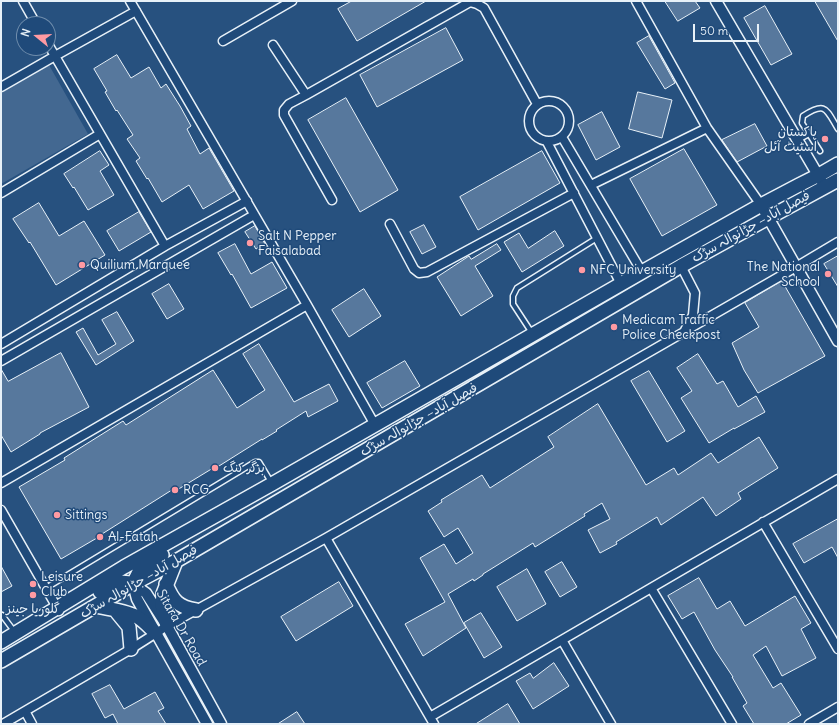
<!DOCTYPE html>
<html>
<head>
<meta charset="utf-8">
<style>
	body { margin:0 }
	#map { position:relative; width:839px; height:725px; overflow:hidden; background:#27517f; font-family:Delius,sans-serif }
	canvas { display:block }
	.frame { position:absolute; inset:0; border:2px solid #e8f1f8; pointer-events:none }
	.north { position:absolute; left:16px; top:16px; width:40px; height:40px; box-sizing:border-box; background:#1f4a7a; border:1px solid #6f8dac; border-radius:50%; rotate:288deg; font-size:11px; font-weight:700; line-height:16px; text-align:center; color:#e8f1f8 }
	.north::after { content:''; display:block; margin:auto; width:14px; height:18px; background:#ff9aa2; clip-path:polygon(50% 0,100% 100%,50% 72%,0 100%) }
	.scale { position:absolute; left:693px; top:24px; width:66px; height:18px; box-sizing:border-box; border:2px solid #e8f1f8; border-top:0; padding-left:5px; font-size:12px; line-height:14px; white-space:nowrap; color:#e8f1f8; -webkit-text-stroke:3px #1f4a7a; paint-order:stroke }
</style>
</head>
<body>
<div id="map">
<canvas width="839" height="725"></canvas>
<div class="frame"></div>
<div class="north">N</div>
<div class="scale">50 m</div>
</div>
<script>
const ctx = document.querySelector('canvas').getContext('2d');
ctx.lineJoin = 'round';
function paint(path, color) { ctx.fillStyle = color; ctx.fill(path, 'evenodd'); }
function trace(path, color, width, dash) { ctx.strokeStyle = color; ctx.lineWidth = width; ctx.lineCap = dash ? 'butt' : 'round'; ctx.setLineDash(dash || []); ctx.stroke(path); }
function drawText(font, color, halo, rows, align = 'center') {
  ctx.font = font + ' Delius,"Playpen Sans Arabic",sans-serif'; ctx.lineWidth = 3; ctx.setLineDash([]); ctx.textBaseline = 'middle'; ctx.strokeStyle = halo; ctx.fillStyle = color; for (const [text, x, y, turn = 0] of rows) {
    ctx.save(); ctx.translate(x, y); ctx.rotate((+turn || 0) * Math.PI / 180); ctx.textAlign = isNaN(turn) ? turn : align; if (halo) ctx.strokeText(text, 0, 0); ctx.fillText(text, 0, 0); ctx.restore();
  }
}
paint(new Path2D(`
	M 49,65 L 88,134 L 1,184 L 1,93 Z`), '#436891');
const building = new Path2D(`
	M 352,1 L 426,1 L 357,41 L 338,9 Z
	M 665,1 L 695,1 L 700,8 L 678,21 Z
	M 815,1 L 838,1 L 838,41 Z
	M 765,6 L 792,54 L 771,65 L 744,18 Z
	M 446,28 L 463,60 L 377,107 L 360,75 Z
	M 649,36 L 675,83 L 665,89 L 637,43 Z
	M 117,55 L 131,78 L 149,67 L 161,88 L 166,84 L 180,106 L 191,126 L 187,129 L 200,154 L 209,148 L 234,191 L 203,209 L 189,185 L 162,202 L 148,178 L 147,179 L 136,161 L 140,158 L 127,139 L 133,135 L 117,110 L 116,111 L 105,92 L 107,91 L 94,69 Z
	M 638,92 L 672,100 L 662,138 L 629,129 Z
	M 346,98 L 398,190 L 360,212 L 308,120 Z
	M 602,112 L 620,147 L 596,160 L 578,125 Z
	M 755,124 L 767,146 L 737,162 L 722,140 Z
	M 684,149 L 717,205 L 662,236 L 630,179 Z
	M 100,151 L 109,165 L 100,171 L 114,195 L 88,210 L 74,187 L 73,188 L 64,174 Z
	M 542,151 L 560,183 L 478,230 L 460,197 Z
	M 39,203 L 59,236 L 84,221 L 105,255 L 56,285 L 30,242 L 29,243 L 13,219 Z
	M 139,212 L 151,232 L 119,251 L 107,231 Z
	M 424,225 L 436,247 L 422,254 L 410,232 Z
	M 255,226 L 265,244 L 256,249 L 245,232 Z
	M 555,231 L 564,246 L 522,272 L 504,242 L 519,233 L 528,248 Z
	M 235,244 L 251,274 L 272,262 L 287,288 L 251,308 L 232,274 L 231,275 L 218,253 Z
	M 497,244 L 501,250 L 475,266 L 493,296 L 461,316 L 437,277 L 469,256 L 471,259 Z
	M 838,256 L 838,287 L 824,264 Z
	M 782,281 L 825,356 L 758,393 L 744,370 L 732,343 L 759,327 L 745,303 Z
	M 169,284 L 184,309 L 167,319 L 152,294 Z
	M 364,289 L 381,316 L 349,337 L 332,310 Z
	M 117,312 L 134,341 L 96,365 L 76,332 L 83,328 L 98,355 L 116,344 L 102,320 Z
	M 259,344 L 294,402 L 329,384 L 338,401 L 308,417 L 306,411 L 276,430 L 277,431 L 262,440 L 262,439 L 219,466 L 218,465 L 177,490 L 175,488 L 102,534 L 102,535 L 61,559 L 19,487 L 65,460 L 64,458 L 123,421 L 126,425 L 213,370 L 237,408 L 265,390 L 243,354 Z
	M 61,353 L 89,407 L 40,433 L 40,434 L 11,452 L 1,435 L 1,369 L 8,381 Z
	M 698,354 L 717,384 L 723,381 L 738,407 L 756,396 L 765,412 L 734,429 L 734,428 L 709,443 L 681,398 L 692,391 L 677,368 Z
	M 405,361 L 420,386 L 382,408 L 367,383 Z
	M 649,371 L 685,431 L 667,442 L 631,381 Z
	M 598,404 L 646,485 L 674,468 L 678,475 L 711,453 L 718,463 L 759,437 L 778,468 L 738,493 L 741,499 L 716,516 L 703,497 L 661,525 L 657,517 L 616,542 L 617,544 L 600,553 L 588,530 L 610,519 L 602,503 L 584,514 L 585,516 L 535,547 L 533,543 L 483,574 L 483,575 L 474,581 L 473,579 L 448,594 L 466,628 L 423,656 L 405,624 L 445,602 L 420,558 L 444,544 L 456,564 L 473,553 L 458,528 L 444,537 L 428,511 L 442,502 L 441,500 L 482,475 L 490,488 L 554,447 L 548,437 Z
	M 838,519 L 838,558 L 832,547 L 804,563 L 793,544 Z
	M 562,562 L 577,587 L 560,597 L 545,572 Z
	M 1,566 L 12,586 L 1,592 Z
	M 527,569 L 546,604 L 517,621 L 497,587 Z
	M 699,578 L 717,609 L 730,601 L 745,626 L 795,596 L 811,623 L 801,629 L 816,658 L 782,676 L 766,646 L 753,655 L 773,688 L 781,683 L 801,715 L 786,724 L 754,724 L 743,706 L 747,703 L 732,677 L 733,677 L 715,650 L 694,612 L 682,619 L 668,596 Z
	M 339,582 L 353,606 L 296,641 L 281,617 Z
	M 481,613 L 502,647 L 484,658 L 464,623 Z
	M 554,663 L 569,686 L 533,709 L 516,681 L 530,673 L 533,678 Z
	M 110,685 L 124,709 L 155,692 L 164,708 L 158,711 L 166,724 L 118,724 L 113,714 L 105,718 L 92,694 Z
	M 508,704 L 520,724 L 476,724 Z
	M 297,712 L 305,724 L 278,724 Z`);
paint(building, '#57789d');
trace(building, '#e8f1f8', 1);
const service = new Path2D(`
	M 798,140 L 809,134
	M 820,151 L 802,123 L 803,116 C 826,101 826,109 838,129
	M 532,333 L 513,304 L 513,296 L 517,288 L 597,238
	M 46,588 L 255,462 L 259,462 L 271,482
	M 2,615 L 14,631`);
const minor = new Path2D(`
	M 23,1 L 36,24
	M 130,1 L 307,305 L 375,425
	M 636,1 L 707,128 L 761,205
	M 223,41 L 292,1
	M 48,44 L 165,246
	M 273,45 L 306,95
	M 1,87 L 55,56 L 136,11
	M529 121a20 20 0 1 1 40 0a20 20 0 1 1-40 0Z
	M 562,137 L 642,272
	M 547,142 L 621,284
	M 591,185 L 707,128
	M 1,193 L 100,134
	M 332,200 L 284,115 L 284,110 L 289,104 L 306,95 L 470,2 L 477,4 L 484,8 L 537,104
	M 390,224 L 414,269 L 419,273 L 427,272 L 574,193
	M 685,331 L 796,267 L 838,242
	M 1,344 L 165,246 L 247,201
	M 1,361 L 254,215
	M 1,483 L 307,305
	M 1,510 L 59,611
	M 763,522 L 838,649
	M 326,538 L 434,724
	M 651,588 L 732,724
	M 562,640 L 611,724
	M 25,711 L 32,724
	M 430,717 L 838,479
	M 3,724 L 131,649 L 167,626 L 326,538 L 684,332 L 693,315 L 695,293 L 681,266
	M 809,724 L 838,707`);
const tertiary = new Path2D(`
	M 716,1 L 822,182
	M 761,205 L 838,341
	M 133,584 L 146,593 L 167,626 L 221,724
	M 133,584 L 137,599 L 207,724`);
const primary = new Path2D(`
	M 166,584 C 173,601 178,607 196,610
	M 100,592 C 113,585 118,579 133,584 L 140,570 L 162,555
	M 96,606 C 109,609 128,611 139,618 C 145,622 150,628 156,633
	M 115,610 L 129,627 L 131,649
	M 167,626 L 162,605 L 163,594 L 176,561
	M 1,642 L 124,567 L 272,484 L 642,272 L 761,205 L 799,185 L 819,175 L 838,164
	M 1,661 L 133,584 L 176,561 L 681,266 L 768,218 L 838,180`);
trace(service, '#e8f1f8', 7);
trace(minor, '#e8f1f8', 11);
trace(tertiary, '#e8f1f8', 13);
trace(primary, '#e8f1f8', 16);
trace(service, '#1f4a7a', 4);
trace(minor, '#1f4a7a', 8);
trace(tertiary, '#1f4a7a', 10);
trace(primary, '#1f4a7a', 13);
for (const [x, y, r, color] of [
	[825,139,4,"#ff9aa2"],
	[250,243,4,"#ff9aa2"],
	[82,265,4,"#ff9aa2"],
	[582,270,4,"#ff9aa2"],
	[828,274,4,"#ff9aa2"],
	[614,327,4,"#ff9aa2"],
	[215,468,4,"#ff9aa2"],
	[175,490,4,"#ff9aa2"],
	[57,515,4,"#ff9aa2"],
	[100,537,4,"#ff9aa2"],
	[33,584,4,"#ff9aa2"],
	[33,595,4,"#ff9aa2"]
]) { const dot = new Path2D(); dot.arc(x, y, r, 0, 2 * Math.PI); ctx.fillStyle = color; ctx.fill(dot); trace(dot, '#1f4a7a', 1.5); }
drawText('13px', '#e8f1f8', '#1f4a7a', [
	["پاکستان",817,132,"right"],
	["اسٹیٹ آئل",817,147,"right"],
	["Salt N Pepper",258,236],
	["Faisalabad",258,251],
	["Quilium Marquee",90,265],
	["The National",820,267,"right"],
	["School",820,282,"right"],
	["NFC University",590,270],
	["Medicam Traffic",622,320],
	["Police Checkpost",622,335],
	["برگر کنگ",223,468],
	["RCG",183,490],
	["Sittings",65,515],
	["Al-Fatah",108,537],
	["Leisure",41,577],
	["Club",41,592],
	["گلوریا جینز",33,609,"center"]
], 'left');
drawText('13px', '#e8f1f8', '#1f4a7a', [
	["فیصل آباد– جڑانوالہ سڑک",751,227,-29],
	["فیصل آباد– جڑانوالہ سڑک",419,420,-30],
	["فیصل آباد– جڑانوالہ سڑک",139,582,-30],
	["Sitara Dr Road",181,628,60]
]);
</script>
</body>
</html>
